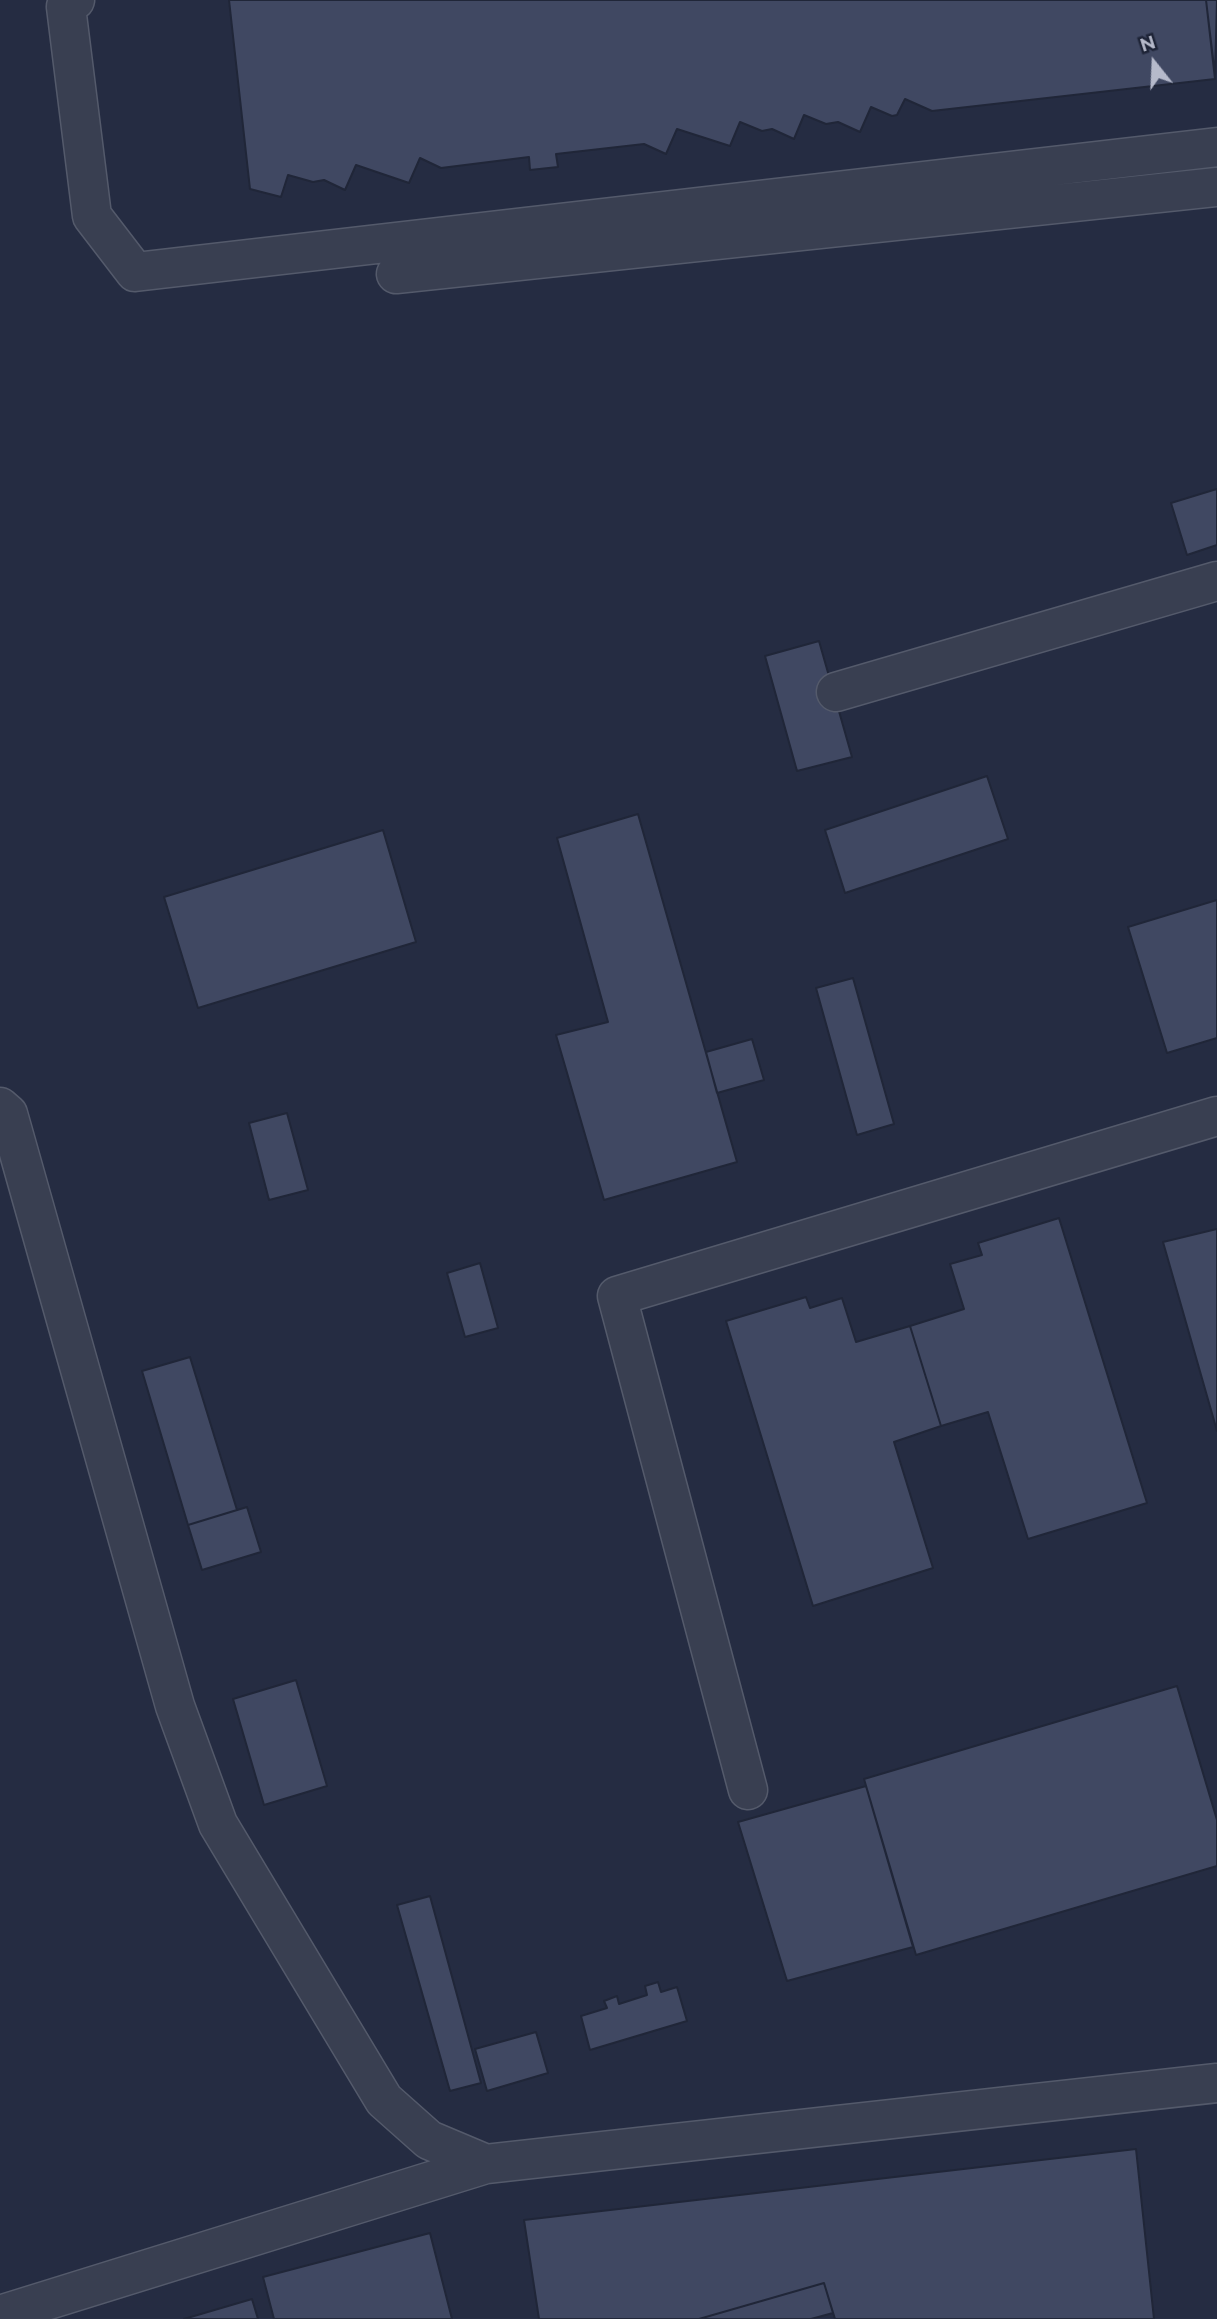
<!DOCTYPE html>
<html>
<head>
<meta charset="utf-8">
<style>
	body { margin:0 }
	#map { position:relative; width:1217px; height:2319px; overflow:hidden; background:#252c42; font-family:Raleway,sans-serif }
	canvas { display:block }
	.north { position:absolute; left:1119px; top:28px; width:70px; height:70px; -webkit-text-stroke:5px #1e2437; paint-order:stroke; rotate:342deg; font-size:19px; font-weight:700; line-height:28px; text-align:center; color:#b6bacb }
	.north::after { content:''; display:block; margin:auto; width:24px; height:32px; background:#b6bacb; clip-path:polygon(50% 0,100% 100%,50% 72%,0 100%) }
</style>
</head>
<body>
<div id="map">
<canvas width="1217" height="2319"></canvas>
<div class="north">N</div>
</div>
<script>
const ctx = document.querySelector('canvas').getContext('2d');
ctx.lineJoin = 'round';
function paint(path, color) { ctx.fillStyle = color; ctx.fill(path, 'evenodd'); }
function trace(path, color, width, dash) { ctx.strokeStyle = color; ctx.lineWidth = width; ctx.lineCap = dash ? 'butt' : 'round'; ctx.setLineDash(dash || []); ctx.stroke(path); }
const building = new Path2D(`
	M 1206,0 L 1217,0 L 1215,75 Z
	M 1206,0 L 1215,79 L 932,111 L 905,99 L 897,115 L 892,116 L 871,107 L 860,132 L 838,122 L 826,124 L 804,115 L 794,139 L 772,129 L 762,131 L 740,122 L 730,146 L 677,129 L 666,154 L 644,144 L 556,154 L 558,167 L 530,170 L 529,157 L 441,168 L 420,158 L 409,183 L 356,165 L 345,190 L 324,180 L 313,182 L 288,175 L 281,197 L 250,189 L 229,0 Z
	M 1217,489 L 1217,545 L 1187,555 L 1171,503 Z
	M 819,641 L 852,757 L 797,771 L 765,656 Z
	M 987,776 L 1008,839 L 845,893 L 825,830 Z
	M 638,814 L 737,1162 L 604,1200 L 556,1035 L 608,1022 L 557,838 Z
	M 383,830 L 416,942 L 198,1008 L 164,897 Z
	M 1217,900 L 1217,1038 L 1167,1053 L 1128,927 Z
	M 853,978 L 894,1124 L 857,1135 L 816,988 Z
	M 752,1039 L 764,1080 L 717,1093 L 706,1052 Z
	M 287,1113 L 308,1190 L 269,1200 L 249,1123 Z
	M 1059,1218 L 1147,1503 L 1028,1539 L 988,1412 L 941,1426 L 910,1326 L 964,1309 L 950,1264 L 982,1255 L 978,1243 Z
	M 1217,1229 L 1217,1431 L 1163,1242 Z
	M 480,1263 L 498,1328 L 465,1337 L 447,1273 Z
	M 806,1297 L 810,1308 L 842,1298 L 856,1342 L 910,1326 L 941,1426 L 894,1442 L 933,1568 L 813,1606 L 726,1321 Z
	M 190,1357 L 237,1510 L 188,1525 L 142,1371 Z
	M 247,1507 L 261,1552 L 202,1570 L 188,1525 Z
	M 296,1680 L 327,1786 L 264,1805 L 233,1699 Z
	M 1177,1686 L 1217,1820 L 1217,1866 L 916,1955 L 864,1779 Z
	M 866,1786 L 913,1947 L 787,1981 L 738,1822 Z
	M 430,1896 L 481,2083 L 450,2091 L 397,1905 Z
	M 658,1982 L 661,1992 L 677,1987 L 687,2021 L 590,2050 L 581,2016 L 607,2008 L 604,2001 L 617,1996 L 619,2004 L 647,1995 L 645,1986 Z
	M 536,2032 L 548,2073 L 487,2091 L 475,2049 Z
	M 1136,2149 L 1154,2319 L 835,2319 L 824,2283 L 699,2319 L 539,2319 L 524,2220 Z
	M 430,2233 L 452,2319 L 274,2319 L 263,2277 Z
	M 824,2283 L 833,2313 L 811,2319 L 699,2319 Z
	M 252,2299 L 258,2319 L 184,2319 Z`);
paint(building, '#404862');
trace(building, '#202638', 2);
const minor = new Path2D(`
	M 75,0 L 66,7 L 92,216 L 135,272 L 1217,147
	M 396,274 L 1217,187
	M 836,692 L 1217,581
	M 0,1107 L 8,1114 L 175,1706 L 218,1824 L 384,2100 L 429,2140 L 486,2164
	M 748,1790 L 617,1296 L 1217,1116
	M 0,2315 L 486,2164 L 1217,2083`);
trace(minor, '#545a6b', 41);
trace(minor, '#393f51', 38);
</script>
</body>
</html>
